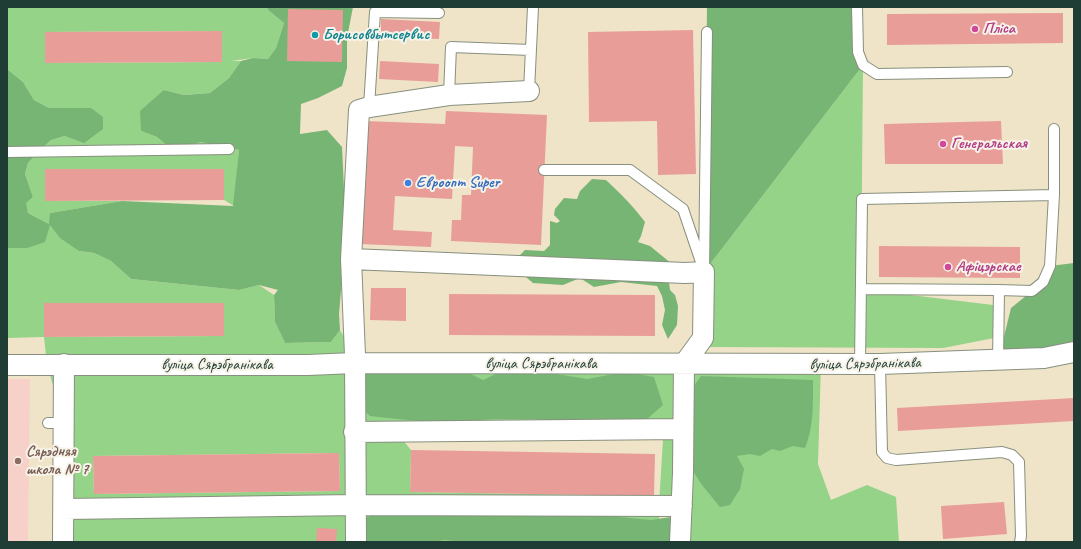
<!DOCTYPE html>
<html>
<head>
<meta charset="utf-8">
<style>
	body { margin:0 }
	#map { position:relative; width:1081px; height:549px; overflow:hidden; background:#efe4c8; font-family:Caveat,sans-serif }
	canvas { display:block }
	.frame { position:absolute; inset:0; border:8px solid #1f3d34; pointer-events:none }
</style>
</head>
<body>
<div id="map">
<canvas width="1081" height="549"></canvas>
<div class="frame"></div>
</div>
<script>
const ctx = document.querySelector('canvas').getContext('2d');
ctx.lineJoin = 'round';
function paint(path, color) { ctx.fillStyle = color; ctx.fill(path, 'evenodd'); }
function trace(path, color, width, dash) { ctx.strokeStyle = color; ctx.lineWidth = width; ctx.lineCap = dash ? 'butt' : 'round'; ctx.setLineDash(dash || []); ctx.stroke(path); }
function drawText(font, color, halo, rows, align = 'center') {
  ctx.font = font + ' Caveat,sans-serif'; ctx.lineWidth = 4; ctx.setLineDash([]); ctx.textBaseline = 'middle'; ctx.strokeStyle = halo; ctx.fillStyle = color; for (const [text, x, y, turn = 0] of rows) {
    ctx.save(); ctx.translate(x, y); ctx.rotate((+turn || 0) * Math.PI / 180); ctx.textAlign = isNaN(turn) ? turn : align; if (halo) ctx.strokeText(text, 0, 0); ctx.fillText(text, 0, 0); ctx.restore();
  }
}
paint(new Path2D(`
	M 7,379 L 30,379 L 28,542 L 7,542 Z`), '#f7d1c9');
paint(new Path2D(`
	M 7,7 L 267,7 L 268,10 L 284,23 L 276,48 L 268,59 L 253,58 L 231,61 L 241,61 L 229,78 L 210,93 L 184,95 L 164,90 L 141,131 L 157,137 L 172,150 L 201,142 L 239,150 L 234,206 L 224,200 L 224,169 L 45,201 L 122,201 L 50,213 L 79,251 L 94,253 L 111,261 L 131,279 L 239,290 L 259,285 L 274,295 L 275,322 L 285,343 L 331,342 L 340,330 L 355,355 L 684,364 L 821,364 L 818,464 L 831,500 L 867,485 L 896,497 L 899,542 L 680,542 L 682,506 L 659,506 L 660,542 L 63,542 L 64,423 L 47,365 L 44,337 L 7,338 L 7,248 L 27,248 L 49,224 L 28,213 L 25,203 L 33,197 L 25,174 L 28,163 L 51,140 L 65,136 L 75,108 L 49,108 L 34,100 L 23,82 L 7,69 ZM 222,31 L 222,62 L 45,63 L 45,32 ZM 44,303 L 223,303 L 224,336 L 44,337 ZM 396,432 L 663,439 L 659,505 L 654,496 L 410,492 L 411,450 ZM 339,453 L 340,491 L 94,494 L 93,456 Z
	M 863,65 L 861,289 L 993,305 L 994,338 L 943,348 L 704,347 L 704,272 Z`), '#94d388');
paint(new Path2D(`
	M 267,7 L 353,7 L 347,38 L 347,68 L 342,86 L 318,98 L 301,104 L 300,134 L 327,130 L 342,147 L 346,231 L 339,314 L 340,330 L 331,342 L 285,343 L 275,322 L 274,295 L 278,290 L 259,285 L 239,290 L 131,279 L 111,261 L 94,253 L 79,251 L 60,238 L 50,225 L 45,242 L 27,248 L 7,248 L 7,69 L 23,82 L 34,100 L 49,108 L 91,108 L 103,117 L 103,129 L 84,143 L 65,136 L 51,140 L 28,163 L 25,174 L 33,197 L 26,203 L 28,213 L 49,224 L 50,213 L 122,201 L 233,206 L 239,150 L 201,142 L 172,150 L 157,137 L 141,131 L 140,111 L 164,90 L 184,95 L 210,93 L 229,78 L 241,61 L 253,58 L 268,59 L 276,48 L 284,23 L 268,10 Z
	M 707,7 L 857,7 L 863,65 L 704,272 Z
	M 592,179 L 606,180 C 620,193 634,207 645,222 L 641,236 L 638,242 L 650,246 L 672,264 L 669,282 L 670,290 L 675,295 L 678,306 L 677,325 L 668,339 L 662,325 L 665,310 L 662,296 L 657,286 L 621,282 L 594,287 L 580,278 L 563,285 L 533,283 L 520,272 L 520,255 L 525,250 L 544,251 L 550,245 L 550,221 L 557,223 L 560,221 L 554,215 L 555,209 L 564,198 L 577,199 L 580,191 Z
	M 1074,263 L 1074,352 L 998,361 L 1011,308 L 1032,291 L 1050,266 Z
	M 385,363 L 448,363 L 483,380 L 517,364 L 544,372 L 587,379 L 625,372 L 654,377 L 663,405 L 647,419 L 617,430 L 581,423 L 534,419 L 492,419 L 444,423 L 397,419 L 370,416 L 354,402 L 362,374 Z
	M 701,376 L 813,380 C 813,403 814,426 805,448 L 793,446 L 780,451 L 772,449 L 760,456 L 750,454 L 737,456 L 744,469 L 740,489 L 730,505 L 720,507 L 702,485 L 691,468 L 691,456 L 694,427 L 691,402 L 693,387 Z
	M 380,512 L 577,513 L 651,520 L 671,517 L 674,528 L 673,542 L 466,542 L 444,540 L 434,542 L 363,542 L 363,519 Z`), '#77b574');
paint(new Path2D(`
	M 288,9 L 343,10 L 342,62 L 287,61 Z
	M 1063,13 L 1063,43 L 887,45 L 887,14 Z
	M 381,19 L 440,22 L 439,39 L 381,37 Z
	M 693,30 L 696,174 L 658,175 L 657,121 L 589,122 L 588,32 Z
	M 222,31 L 222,62 L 45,63 L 45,32 Z
	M 380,61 L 439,64 L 438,82 L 379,79 Z
	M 446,111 L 547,115 L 541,245 L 451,241 L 452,220 L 461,220 L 462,195 L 471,195 L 473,147 L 455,146 L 452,199 L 395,196 L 393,230 L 432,232 L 431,247 L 359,244 L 365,121 L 445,124 Z
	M 1001,121 L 1003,164 L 885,164 L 884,124 Z
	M 45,169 L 224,169 L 224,200 L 45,201 Z
	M 879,246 L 1020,247 L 1020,278 L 879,277 Z
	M 371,288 L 406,288 L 406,321 L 370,320 Z
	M 449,294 L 655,295 L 655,336 L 449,335 Z
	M 44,303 L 224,303 L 224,336 L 44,337 Z
	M 1074,398 L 1074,421 L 898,431 L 897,408 Z
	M 411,450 L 655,454 L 654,496 L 410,492 Z
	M 339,453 L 340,491 L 94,494 L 93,456 Z
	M 1004,502 L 1007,534 L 943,539 L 941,506 Z
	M 317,528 L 337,529 L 336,542 L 316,542 Z`), '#e89d98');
const lane = new Path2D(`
	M 857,7 L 858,52 L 863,65 L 877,74 L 1007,72
	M 529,91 L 533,7
	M 449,95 L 451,47 L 531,50
	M 369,107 L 375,12 L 439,13
	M 7,152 L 229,149
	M 544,170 L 630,170 L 683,209 L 702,265
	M 704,272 L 707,32
	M 861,289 L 999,290
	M 998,361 L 999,290 L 1032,291 L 1043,282 L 1050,266 L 1054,195 L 1054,129
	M 860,364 L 862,199 L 1054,195
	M 880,364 L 882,452 L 887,458 L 896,460 L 1002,452 L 1012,455 L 1019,462 L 1021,536 L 1020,542
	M 48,423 L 64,423`);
const street = new Path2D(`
	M 351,259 L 685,273 L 704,272 L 703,338 L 684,364 L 683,473 L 680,542
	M 7,365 L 308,365 L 354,363 L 880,364 L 1044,358 L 1074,352
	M 354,432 L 683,429
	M 64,509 L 355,505 L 682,506
	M 63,542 L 64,364
	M 356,542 L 355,355 L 351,259 L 359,110 L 369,107 L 449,95 L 529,91`);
trace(lane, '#87907e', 12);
trace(street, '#87907e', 22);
trace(lane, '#fff', 10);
trace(street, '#fff', 20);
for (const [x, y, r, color] of [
	[975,29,4,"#d1479c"],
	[315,35,4,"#0f9aa8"],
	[943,144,4,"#d1479c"],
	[408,183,4,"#3f7fe0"],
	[948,267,4,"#d1479c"],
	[18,461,4,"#8d6e63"]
]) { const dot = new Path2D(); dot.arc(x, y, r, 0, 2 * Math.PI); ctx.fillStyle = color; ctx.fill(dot); trace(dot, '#f7f3e8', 1.5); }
drawText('bold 16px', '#b23c85', '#f7f3e8', [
	["Пліса",983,29],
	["Генеральская",951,144],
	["Афіцэрскае",956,267]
], 'left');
drawText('bold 16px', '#0d838f', '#f7f3e8', [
	["Борисовбытсервис",323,35]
], 'left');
drawText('bold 16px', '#366cbe', '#f7f3e8', [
	["Евроопт Super",416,183]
], 'left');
drawText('16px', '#1f3d34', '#f7f3e8', [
	["вуліца Сярэбранікава",541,364],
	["вуліца Сярэбранікава",865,364,-1],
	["вуліца Сярэбранікава",217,365]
]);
drawText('bold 16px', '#785e54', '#f7f3e8', [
	["Сярэдняя",26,452],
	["школа № 7",26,470]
], 'left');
</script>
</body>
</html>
